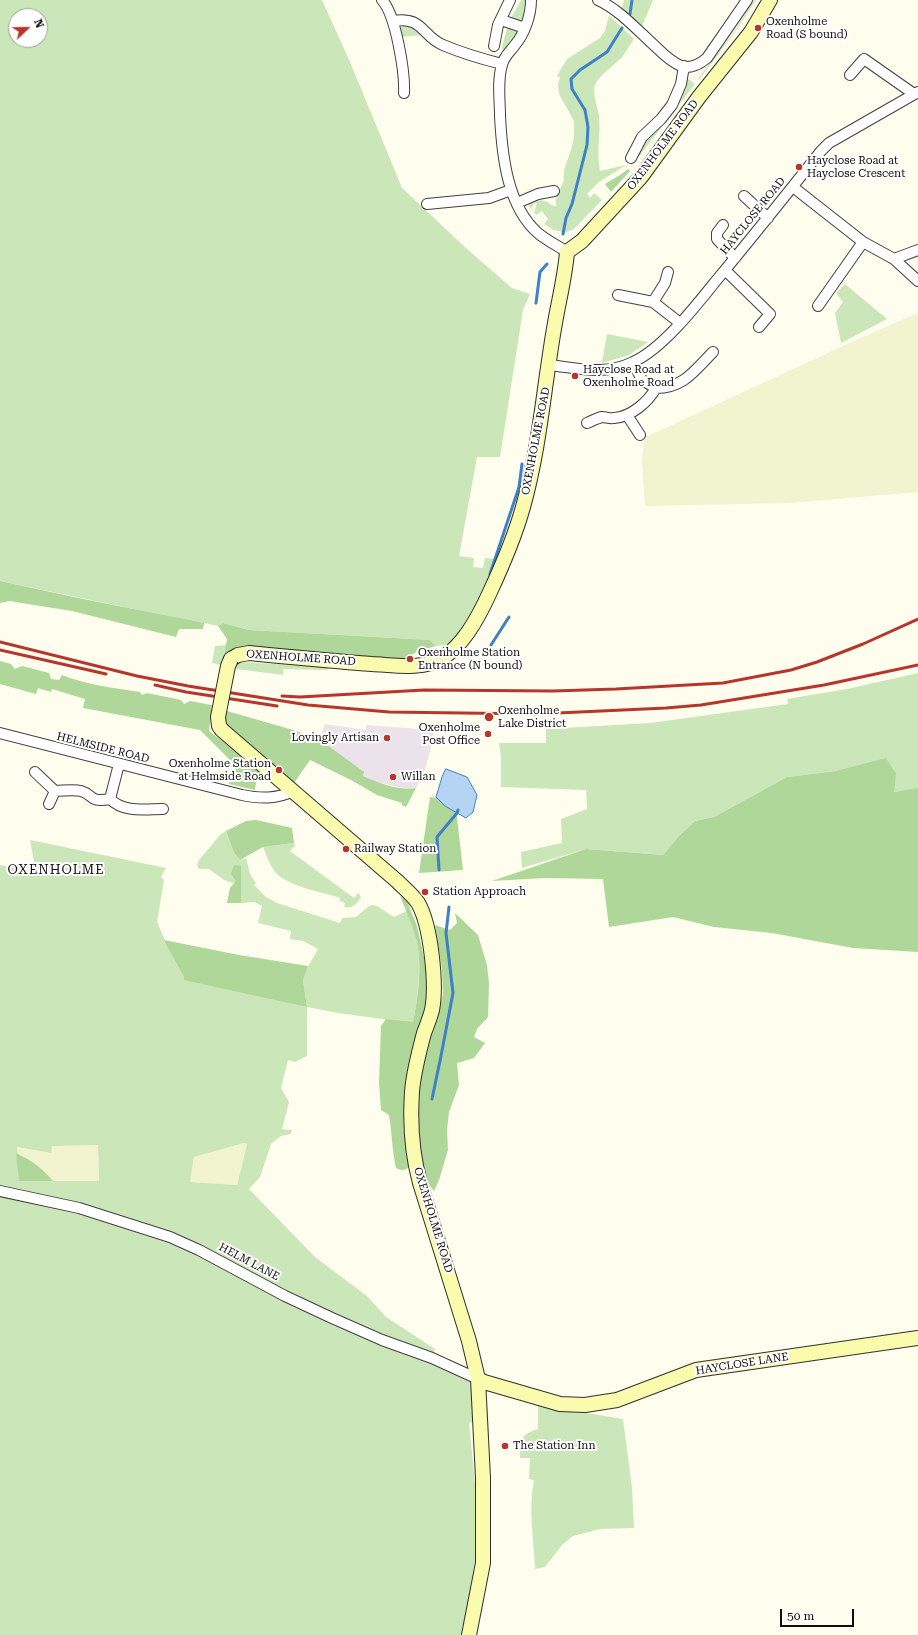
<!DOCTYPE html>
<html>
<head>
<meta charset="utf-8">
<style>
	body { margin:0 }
	#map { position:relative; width:918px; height:1635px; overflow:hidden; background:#fefdee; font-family:"Roboto Serif",serif }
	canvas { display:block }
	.north { position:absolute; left:8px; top:8px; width:40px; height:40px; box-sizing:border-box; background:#fff; border:1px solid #9e9e9e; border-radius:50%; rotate:68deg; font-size:11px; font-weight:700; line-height:16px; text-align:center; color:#0d0d0d }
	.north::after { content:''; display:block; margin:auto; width:14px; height:18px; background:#b7362b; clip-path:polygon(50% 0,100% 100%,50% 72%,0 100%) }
	.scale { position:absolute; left:780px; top:1609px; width:74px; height:18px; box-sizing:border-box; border:2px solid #0d0d0d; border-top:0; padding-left:5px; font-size:12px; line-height:14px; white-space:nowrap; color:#0d0d0d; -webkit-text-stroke:3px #fff; paint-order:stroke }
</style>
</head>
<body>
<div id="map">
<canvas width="918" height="1635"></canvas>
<div class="north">N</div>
<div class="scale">50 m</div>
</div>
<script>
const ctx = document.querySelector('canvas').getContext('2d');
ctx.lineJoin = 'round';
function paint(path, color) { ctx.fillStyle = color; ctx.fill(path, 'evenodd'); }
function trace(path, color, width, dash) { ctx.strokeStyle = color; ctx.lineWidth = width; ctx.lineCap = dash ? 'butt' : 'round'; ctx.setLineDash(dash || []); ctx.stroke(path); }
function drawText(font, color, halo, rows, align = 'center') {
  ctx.font = font + ' "Roboto Serif",serif'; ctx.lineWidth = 4; ctx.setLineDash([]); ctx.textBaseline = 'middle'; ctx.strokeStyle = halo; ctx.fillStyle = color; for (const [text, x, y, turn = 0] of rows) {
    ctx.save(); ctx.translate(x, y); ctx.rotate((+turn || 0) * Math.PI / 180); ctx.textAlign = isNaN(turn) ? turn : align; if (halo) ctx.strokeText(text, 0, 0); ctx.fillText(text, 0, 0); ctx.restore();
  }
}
paint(new Path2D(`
	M 325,724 L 366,730 L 366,725 L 432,730 L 434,736 L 425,770 L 416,788 L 409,789 L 376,782 L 362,776 L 319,739 Z`), '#ece2ec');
paint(new Path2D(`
	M 918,313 L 918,492 L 788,503 L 645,506 L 642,462 L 644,438 L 858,339 Z
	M 244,1143 L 247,1144 L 237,1185 L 190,1182 L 194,1157 Z
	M 98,1145 L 99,1182 L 19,1181 L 16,1147 L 51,1153 L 51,1146 Z`), '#f2f3cf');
paint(new Path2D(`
	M 0,0 L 322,0 L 350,62 L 402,188 L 467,249 L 512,288 L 530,294 L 523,310 L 500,457 L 477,457 L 459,556 L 474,558 L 473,567 L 483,568 L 485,558 L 498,559 L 483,599 L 454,640 L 446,645 L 436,646 L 430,640 L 249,630 L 223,623 L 218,626 L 204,623 L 203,629 L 193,628 L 152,613 L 0,581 ZM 16,16 L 40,16 L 40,40 L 16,40 Z
	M 521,0 L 526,0 L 522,22 L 521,23 L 510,20 Z
	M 624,0 L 653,0 L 642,26 L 622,8 Z
	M 754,0 L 756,0 L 735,32 L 699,80 L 698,79 L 734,32 Z
	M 609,15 L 634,39 L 621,59 L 620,59 C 613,66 601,74 596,83 C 591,92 598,106 599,116 C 601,134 596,153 600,171 L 626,165 L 599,182 L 587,194 L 590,198 L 594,193 L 602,200 L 574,229 L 565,233 L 555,230 L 555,231 L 544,224 L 548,219 L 542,211 L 536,215 L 534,213 L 537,203 L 534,203 L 531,209 L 528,204 C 533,202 539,199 544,201 C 549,202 551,206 556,206 L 556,199 L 564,180 L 564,170 L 572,147 L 574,136 L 574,121 L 559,94 L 558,84 L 560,77 L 557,76 L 567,59 L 600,38 L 605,31 Z
	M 404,25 L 411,25 L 423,35 L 400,37 L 399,30 Z
	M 508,25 L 516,30 L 517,34 L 503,51 L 502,47 Z
	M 686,77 L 695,84 L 633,164 C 633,144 659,132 668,117 C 676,105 680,90 686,77 Z
	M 845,284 L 887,319 L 841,343 L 835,313 L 843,302 L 836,293 Z
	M 607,334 L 648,342 L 629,355 L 602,363 Z
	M 227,645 L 221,665 L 212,663 L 215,646 Z
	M 241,662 L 327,667 L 328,670 L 283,669 L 283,675 L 236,669 L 235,666 Z
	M 918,673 L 918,789 L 893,792 L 836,771 L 787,777 L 714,817 L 695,821 L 678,837 L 663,855 L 586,849 L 522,868 L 521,852 L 562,843 L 561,819 L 587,809 L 586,790 L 501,787 L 501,758 L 499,743 L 546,743 L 546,729 L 650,723 L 788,704 L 787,699 L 847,689 Z
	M 226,831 L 234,853 L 240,860 L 246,858 L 250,874 L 256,883 L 254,885 L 266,897 L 277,903 L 340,923 L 342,918 L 356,917 L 369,906 L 373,905 L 377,906 L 394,917 L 407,911 C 424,945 420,987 413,1023 L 338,1013 L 307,1007 L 307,1056 L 295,1062 L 288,1060 L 281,1088 L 289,1102 L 282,1129 L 292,1130 L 291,1134 L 281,1136 L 271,1144 L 260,1177 L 249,1189 L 315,1257 L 367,1296 L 386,1317 L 435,1349 L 433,1355 L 472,1379 L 475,1421 L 469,1423 L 483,1563 L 469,1635 L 0,1635 L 0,865 L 36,872 L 30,840 L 166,868 L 161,877 L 164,880 L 157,922 L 170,952 L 184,977 L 307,1007 L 303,980 L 305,972 L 318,949 L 303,941 L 290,939 L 291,931 L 258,923 L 262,906 L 254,902 L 241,903 L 241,886 L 224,880 L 209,869 L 199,869 L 197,865 L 199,860 L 220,835 ZM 244,1143 L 247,1144 L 237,1185 L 190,1182 L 194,1157 ZM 98,1145 L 99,1181 L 19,1181 L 17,1147 L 51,1153 L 52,1146 Z
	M 294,843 L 295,846 L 290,851 L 354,898 L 358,893 L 359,893 L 361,898 C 356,904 353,909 344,907 L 345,903 L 340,901 L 340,898 C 323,892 283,886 273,869 C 269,863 266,854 263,847 Z
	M 538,1405 L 623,1419 L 632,1488 L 634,1528 L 600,1529 L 573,1536 L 562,1545 L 545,1567 L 535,1569 C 534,1539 528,1510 534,1480 L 529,1479 L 530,1458 L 520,1458 C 521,1440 519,1435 538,1429 Z`), '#cbe7b9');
paint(new Path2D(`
	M 628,169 L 630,171 L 611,192 L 605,184 L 620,175 Z
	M 0,581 L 83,599 L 204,623 L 203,629 L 179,629 L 176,637 L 72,611 L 9,601 L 0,603 Z
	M 223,623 L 249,630 L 430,640 L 436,646 L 418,651 L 405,659 L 365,657 L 224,657 L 227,639 L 218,626 Z
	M 0,661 L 11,664 L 15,669 L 22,666 L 49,673 L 51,679 L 59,680 L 62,675 C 87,685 114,688 140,692 L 142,695 L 147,693 L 181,700 L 184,704 L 190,701 L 212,705 L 209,731 L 262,771 L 256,782 L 255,790 L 229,784 L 234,764 L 200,730 L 83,708 L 85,699 L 52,689 L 51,692 L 38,688 L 36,694 L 0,684 Z
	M 227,711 L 293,730 L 319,739 L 364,772 L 363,776 C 378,783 399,791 416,788 L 406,807 L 402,805 L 402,803 L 377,795 L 351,780 L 310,760 L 294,783 L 226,725 L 225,723 Z
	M 886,758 L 896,774 L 894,792 L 918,788 L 918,952 L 853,948 L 772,933 L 714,927 L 673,917 L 609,927 L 603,879 L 545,878 L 492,881 L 586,849 L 663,855 L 678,837 L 695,821 L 714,817 L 787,777 L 836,771 Z
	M 430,797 L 455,800 L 463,870 L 419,873 Z
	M 256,820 L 292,828 L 294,843 L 263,847 L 240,860 L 234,853 L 226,831 L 246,821 Z
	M 234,865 L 241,866 L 241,903 L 227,903 L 230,888 L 236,881 L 231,874 Z
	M 400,896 L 407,901 L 417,926 L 428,975 L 427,1005 L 412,1050 L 408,1075 L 410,1165 C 407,1171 401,1171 396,1168 C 392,1150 392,1133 389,1115 L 381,1110 L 379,1083 L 381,1026 L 386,1019 L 413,1022 C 418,997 422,969 417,942 C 413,926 406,911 400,896 Z
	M 455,913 L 478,935 L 487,965 L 489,983 L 488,1017 L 477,1029 L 474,1037 L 485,1043 L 474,1058 L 457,1063 L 459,1085 L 449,1112 L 447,1130 L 448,1150 L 439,1180 L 434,1191 L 427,1182 L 420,1156 L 418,1108 L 420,1069 L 431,1034 L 438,1017 L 443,994 L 442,969 L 435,925 L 450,930 L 457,923 Z
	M 164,940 L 239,955 L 308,966 L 303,980 L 307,1007 L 184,980 L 184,977 L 170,952 Z
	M 16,1153 C 31,1160 42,1168 53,1181 L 19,1181 Z`), '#aed799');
const water = new Path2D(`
	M 446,769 L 467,777 L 477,795 L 473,812 L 466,818 L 445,806 L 436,797 L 442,777 Z`);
paint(water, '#b5d4f3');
trace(water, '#3f80c7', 1);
trace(new Path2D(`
	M 630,14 L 632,0
	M 563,234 L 566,218 L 572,204 L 587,145 L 588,127 L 585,110 L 572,89 L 571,79 L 580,70 L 607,52 L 622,28
	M 536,303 L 540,272 L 547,264
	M 492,575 L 490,574 L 519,487 L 522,464
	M 491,645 L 509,617
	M 439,870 L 437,837 L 457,813 L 458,810
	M 432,1099 L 441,1056 L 453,993 L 446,933 L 449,907`), '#3f80c7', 3);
const street = new Path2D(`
	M 382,0 C 396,15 405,73 404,93
	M 531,0 C 531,15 525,33 515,45 C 510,52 504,56 502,65 C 497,81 500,100 500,116 C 502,155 507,207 539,234 C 548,241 558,246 567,252
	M 598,0 C 620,10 638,31 656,47 C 663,54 672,62 681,66 C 690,69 700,64 707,58 L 747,0
	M 501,20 L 525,28
	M 393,21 C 424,16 421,36 443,45 C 462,53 482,59 502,64
	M 494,46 L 498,25 L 510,0
	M 850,75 L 864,59 L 914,94
	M 631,158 L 642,137 L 661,119 L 672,105 L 681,84 L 684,66
	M 793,187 L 863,242 L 894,259 L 918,250
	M 744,196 L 768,218
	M 517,203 L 538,194 L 554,191
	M 427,204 L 489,198 L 511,190
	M 723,225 L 717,233 L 717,239 L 735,258
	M 894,259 L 918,281
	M 725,270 L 770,314 L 759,327
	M 618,295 L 653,302 L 680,323
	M 653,302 L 665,283 L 668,272
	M 818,306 L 863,242
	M 633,362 L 642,380 L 656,388
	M 549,365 C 578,368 605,376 633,362 C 662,349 695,307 715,282 C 751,239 786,195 821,151 L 829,143 L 918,92
	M 627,415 L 640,435
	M 587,423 C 592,421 597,418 602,417 C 606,417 610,419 614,418 C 631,417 648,402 656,388 C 684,388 695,370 713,352
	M 0,733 L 242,795 C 261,799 276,799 294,791
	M 35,772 L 55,791 C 63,791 73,789 81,791 C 95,795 88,803 110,799 C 124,813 145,809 163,809
	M 110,799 L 119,764
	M 49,804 L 55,791
	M 0,1191 L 79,1208 L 170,1237 L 199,1250 L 285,1296 L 332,1318 L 382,1340 L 432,1358 L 478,1379`);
const secondary = new Path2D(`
	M 231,659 L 238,655 L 249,653 C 290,657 331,661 372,664 C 392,665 415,669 434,662 C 461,652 479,616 490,592 C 503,564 515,536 523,507 C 540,447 544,384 555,323 C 559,299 565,277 567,252 L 582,241 L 641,177 L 699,97 L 751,32 L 770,0
	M 222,730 L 397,881 C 404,888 412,894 418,903 C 431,925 437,985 432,1010 C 430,1018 427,1025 424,1033 C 420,1048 413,1077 412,1092 C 410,1122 412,1154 420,1183 L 469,1341 L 478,1379 L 483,1478 L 483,1563 L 469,1635
	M 478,1379 L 484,1382 L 560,1404 L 585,1405 L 617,1400 L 696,1370 L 918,1338`);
trace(street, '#404040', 12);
trace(secondary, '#2f2f2f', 16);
trace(street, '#fff', 10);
trace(secondary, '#fafbac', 14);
trace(new Path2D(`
	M 0,642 L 137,676 L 188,686 L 308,705 L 389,712 L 536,714 L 666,708 L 701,705 L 824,685 L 918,665
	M 0,650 L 106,674
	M 155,685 L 186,692 L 277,706
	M 282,696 L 300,697 L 424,690 L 553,691 L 616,689 L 723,683 L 791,670 L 817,662 L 863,644 L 918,619`), '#b7362b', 3);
const secondaryBridge = new Path2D(`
	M 222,730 L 219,726 L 218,717 L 228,666 L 231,659`);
trace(secondaryBridge, '#2f2f2f', 16, []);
trace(secondaryBridge, '#fafbac', 14);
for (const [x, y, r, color] of [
	[758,28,4,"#b7362b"],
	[799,167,4,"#b7362b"],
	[575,376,4,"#b7362b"],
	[410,659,4,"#b7362b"],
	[489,717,5,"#b7362b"],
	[488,734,4,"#b7362b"],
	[387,738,4,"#b7362b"],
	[279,770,4,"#b7362b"],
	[393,777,4,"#b7362b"],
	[346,849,4,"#b7362b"],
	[425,892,4,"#b7362b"],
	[505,1446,4,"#b7362b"]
]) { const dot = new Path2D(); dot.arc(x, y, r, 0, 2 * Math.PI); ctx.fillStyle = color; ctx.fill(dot); trace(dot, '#fff', 1.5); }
drawText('11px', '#0d0d0d', '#fff', [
	["Oxenholme",766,22],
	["Road (S bound)",766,35],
	["Hayclose Road at",807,161],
	["Hayclose Crescent",807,174],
	["Hayclose Road at",583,370],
	["Oxenholme Road",583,383],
	["Oxenholme Station",418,653],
	["Entrance (N bound)",418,666],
	["Oxenholme",498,711],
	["Lake District",498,724],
	["Oxenholme",480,728,"right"],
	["Post Office",480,741,"right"],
	["Lovingly Artisan",379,738,"right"],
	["Oxenholme Station",271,764,"right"],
	["at Helmside Road",271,777,"right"],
	["Willan",401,777],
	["Railway Station",354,849],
	["Station Approach",433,892],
	["The Station Inn",513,1446]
], 'left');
drawText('11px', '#0d0d0d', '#fff', [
	["OXENHOLME ROAD",663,145,-53],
	["HAYCLOSE ROAD",753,216,-51],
	["OXENHOLME ROAD",536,441,-79],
	["OXENHOLME ROAD",301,658,4],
	["HELMSIDE ROAD",103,748,14],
	["OXENHOLME ROAD",433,1220,73],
	["HELM LANE",249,1262,28],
	["HAYCLOSE LANE",742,1364,-9]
]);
ctx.letterSpacing = '1px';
drawText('13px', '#0d0d0d', '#fff', [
	["OXENHOLME",56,870]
]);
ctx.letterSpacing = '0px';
</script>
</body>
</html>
